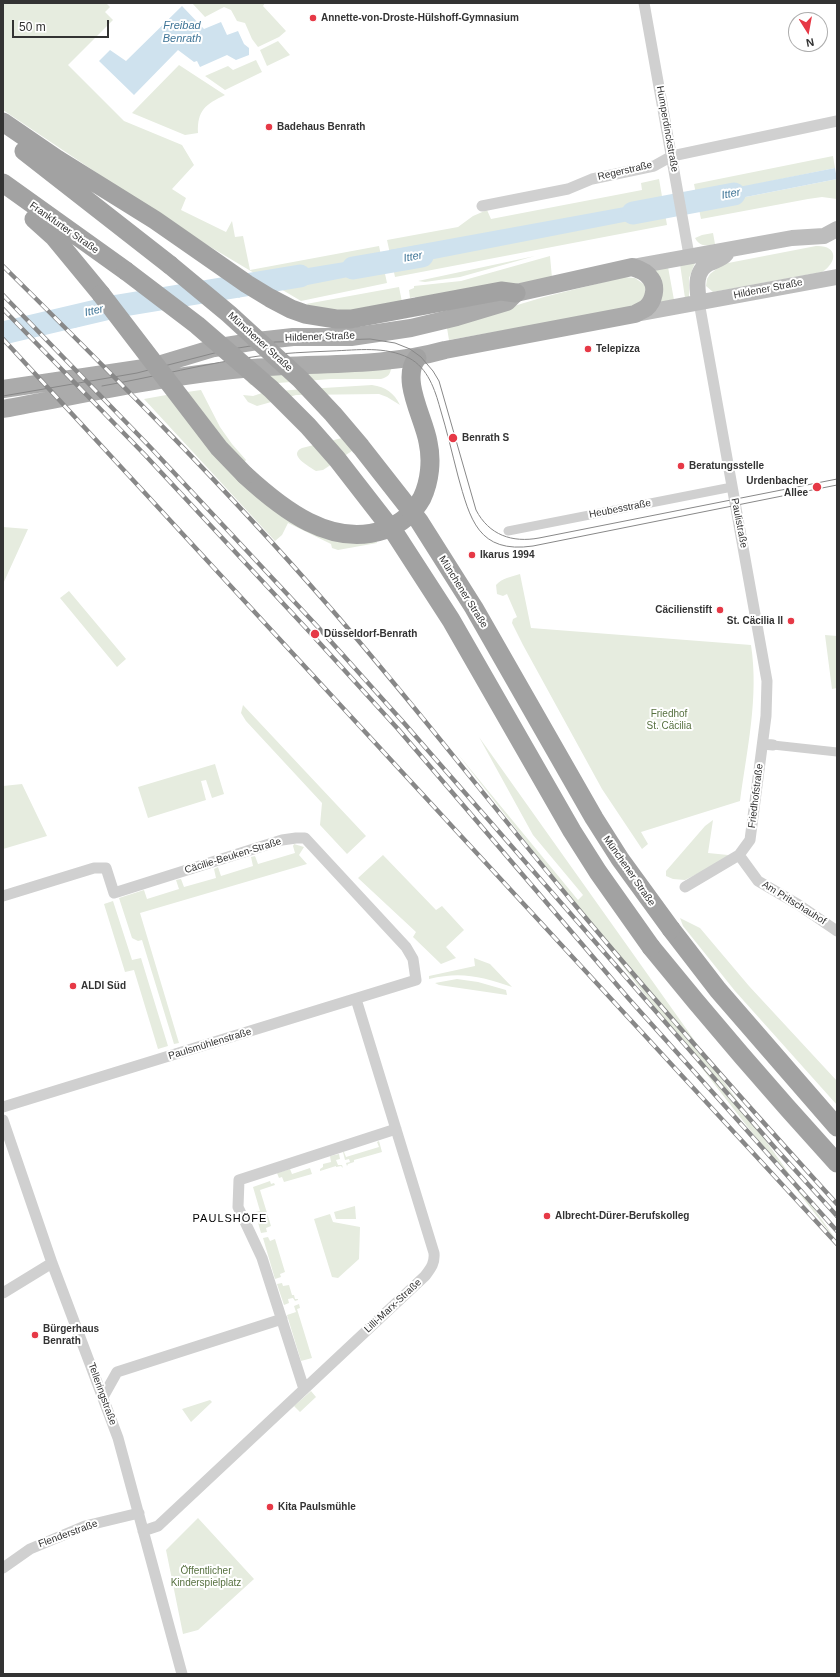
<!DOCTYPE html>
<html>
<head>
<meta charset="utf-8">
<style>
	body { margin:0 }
	#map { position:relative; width:840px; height:1677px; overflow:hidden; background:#fff; font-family:Helvetica,sans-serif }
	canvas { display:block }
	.frame { position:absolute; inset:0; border:4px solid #333; pointer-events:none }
	.north { position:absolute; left:788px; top:12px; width:40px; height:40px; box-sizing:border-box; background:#fff; border:1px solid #adadad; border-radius:50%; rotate:169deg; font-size:11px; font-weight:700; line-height:16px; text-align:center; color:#333 }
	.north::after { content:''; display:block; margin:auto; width:14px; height:18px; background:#e63946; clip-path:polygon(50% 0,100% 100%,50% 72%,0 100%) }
	.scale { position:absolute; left:12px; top:20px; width:97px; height:18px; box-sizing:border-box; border:2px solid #333; border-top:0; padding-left:5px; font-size:12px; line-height:14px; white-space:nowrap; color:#333; -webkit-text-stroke:3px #fff; paint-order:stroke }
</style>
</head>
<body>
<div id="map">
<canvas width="840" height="1677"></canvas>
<div class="frame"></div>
<div class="north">N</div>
<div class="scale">50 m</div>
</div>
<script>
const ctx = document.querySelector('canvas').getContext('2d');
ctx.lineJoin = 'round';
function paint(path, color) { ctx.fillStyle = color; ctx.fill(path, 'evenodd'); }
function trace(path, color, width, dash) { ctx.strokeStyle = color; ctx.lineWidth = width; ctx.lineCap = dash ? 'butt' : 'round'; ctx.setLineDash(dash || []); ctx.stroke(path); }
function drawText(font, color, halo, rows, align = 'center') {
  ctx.font = font + ' Helvetica,sans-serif'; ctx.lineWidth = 4; ctx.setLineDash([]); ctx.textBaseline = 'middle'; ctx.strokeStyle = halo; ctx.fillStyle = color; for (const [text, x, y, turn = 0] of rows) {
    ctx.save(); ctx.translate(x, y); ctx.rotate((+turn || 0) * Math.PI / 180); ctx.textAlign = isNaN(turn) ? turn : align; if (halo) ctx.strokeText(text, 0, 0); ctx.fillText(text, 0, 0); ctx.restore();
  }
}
paint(new Path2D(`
	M 3,3 L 106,3 L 110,7 L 105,12 L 113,20 L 68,65 L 124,121 L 182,145 L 194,165 L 172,189 L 186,198 L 181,210 L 226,232 L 232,221 L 235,237 L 243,236 L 250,270 L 379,246 L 387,283 L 301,301 L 182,230 L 3,110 Z
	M 192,3 L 265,3 L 263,6 L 286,31 L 279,37 L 258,47 L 252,39 L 245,23 L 237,21 L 231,10 L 224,7 L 205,17 Z
	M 278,41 L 290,55 L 267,66 L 260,50 Z
	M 256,60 L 262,72 L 225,90 L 205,76 L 228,66 L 233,70 Z
	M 179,65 L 225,95 C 206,104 197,110 198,133 L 185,135 L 132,113 Z
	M 833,156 L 835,168 L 703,195 L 705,205 L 837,179 L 837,199 L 822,197 L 808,199 L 701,219 L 694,184 Z
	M 659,179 L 667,225 L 395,277 L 387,240 L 458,227 L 473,216 L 487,210 L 491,219 L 642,190 L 641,183 Z
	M 713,233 L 715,244 C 706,246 700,247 695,238 L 702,235 Z
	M 816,246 C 838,245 838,262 822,272 L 713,292 L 706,286 L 707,279 L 710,274 L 723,264 Z
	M 535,256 L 460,277 L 425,282 L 418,281 Z
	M 550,256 L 552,278 L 416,300 L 415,297 L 410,298 L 409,290 L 414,288 L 414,286 L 461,281 Z
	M 695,263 L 689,278 L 689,297 L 685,298 L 680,264 Z
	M 668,267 L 674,300 L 656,304 L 652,270 Z
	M 624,277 L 635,278 L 645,285 L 645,295 L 636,307 L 449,340 L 447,328 L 454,324 L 544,297 Z
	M 399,287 L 402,302 L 366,311 L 316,309 L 306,304 Z
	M 391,367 C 391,374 388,377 381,379 L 331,379 L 251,385 L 248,382 L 247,379 L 250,376 Z
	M 372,385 C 386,387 394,393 400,405 L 387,397 L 379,394 L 296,395 L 257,406 L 248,402 L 243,395 L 253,396 L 262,393 L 291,390 Z
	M 201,390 L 220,427 L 232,444 L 246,460 L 243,464 L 187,392 Z
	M 172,394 L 282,510 L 375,537 L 377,543 L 338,550 L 332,548 L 331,544 L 288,523 L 282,535 L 275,541 L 144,399 Z
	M 346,437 L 358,447 L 323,470 L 316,471 C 310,467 287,455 302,448 Z
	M 3,527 L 28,529 L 3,584 Z
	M 520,574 L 531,628 L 751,645 C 759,697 747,749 740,801 L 641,832 L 648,844 L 642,849 L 602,789 L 523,645 L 512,623 L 513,619 L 517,617 L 507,594 L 503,596 L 497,594 L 496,585 C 502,578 511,577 520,574 Z
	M 69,591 L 126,659 L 117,667 L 60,598 Z
	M 825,635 L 837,636 L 837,688 L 832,689 Z
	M 243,705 L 366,836 L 347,854 L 320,825 L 322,803 L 246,721 L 241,713 Z
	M 479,737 L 837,1241 L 837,1242 L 457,753 L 578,900 L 583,895 L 533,835 Z
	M 215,764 L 224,794 L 212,798 L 206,780 L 201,781 L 206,800 L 148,818 L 138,787 Z
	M 22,784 L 47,836 L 3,849 L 3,786 Z
	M 713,820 L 708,853 L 728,855 L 727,859 L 685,880 L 673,879 L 666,876 L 666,871 L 705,826 Z
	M 294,844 L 304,847 L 299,855 L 307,864 L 140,913 L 179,1043 L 174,1044 L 142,940 L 138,941 L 132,938 L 119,898 L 144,890 L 147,899 L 179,889 L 176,880 L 181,879 L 184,887 L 216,878 L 214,869 L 218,867 L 221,876 L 253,866 L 251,857 L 255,856 L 258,864 L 295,853 L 293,846 Z
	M 383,855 L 436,910 L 442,906 L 464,930 L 446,947 L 456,958 L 441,964 L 413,937 L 416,932 L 358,878 Z
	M 113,901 L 132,960 L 141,958 L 168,1046 L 158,1049 L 134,970 L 125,972 L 104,904 Z
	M 680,918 L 700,928 L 749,986 L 837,1081 L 837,1105 L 735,991 L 683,926 Z
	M 474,958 L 490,964 L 512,987 C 482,977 462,971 429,979 L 429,976 L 475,966 Z
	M 457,979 L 478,982 L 506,990 L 507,995 L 439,985 L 435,983 Z
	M 379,1141 L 382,1152 L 354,1160 L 354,1162 L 348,1164 L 347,1166 L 346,1163 L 350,1162 L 349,1159 L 345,1160 L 343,1152 L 344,1152 L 346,1157 L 379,1147 L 377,1142 Z
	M 339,1154 L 340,1159 L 336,1160 L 338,1165 L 342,1165 L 343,1168 L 341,1166 L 336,1167 L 336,1166 L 320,1171 L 320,1169 L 323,1167 L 323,1164 L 331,1162 L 330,1156 Z
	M 310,1168 L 312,1174 L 284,1182 L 282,1177 L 279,1178 L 277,1173 L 290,1169 L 292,1174 Z
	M 270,1181 L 271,1184 L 274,1183 L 275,1185 L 260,1190 L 271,1226 L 266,1228 L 267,1232 L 261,1233 L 255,1212 L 260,1211 L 253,1187 Z
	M 355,1206 L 356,1219 L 336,1219 L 334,1212 Z
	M 330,1214 L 333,1222 L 360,1227 L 359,1259 L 338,1278 L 332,1277 L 314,1219 Z
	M 268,1237 L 270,1241 L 275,1239 L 285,1272 L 280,1274 L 281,1277 L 275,1279 L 263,1238 Z
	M 282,1283 L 283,1286 L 289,1285 L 292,1295 L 294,1295 L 295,1299 L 298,1299 L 298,1300 L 295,1301 L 293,1298 L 288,1299 L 289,1303 L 284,1305 L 277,1284 Z
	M 299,1304 L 300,1308 L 297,1309 L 312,1358 L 301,1361 L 287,1315 L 296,1312 L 294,1306 Z
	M 311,1391 L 316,1397 L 300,1412 L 294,1406 Z
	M 210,1400 L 212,1402 L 191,1422 L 182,1409 Z
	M 198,1518 L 254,1579 L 198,1630 L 183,1634 L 166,1550 Z`), '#e6ecdf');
paint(new Path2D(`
	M 182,6 L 204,29 L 221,22 L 227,35 L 238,31 L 244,44 L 249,48 L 249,55 L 236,60 L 227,55 L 200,67 L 197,61 L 194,62 L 178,50 L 134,95 L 99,61 L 110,50 L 126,61 Z
	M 835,168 L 837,179 L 705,205 L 703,194 Z
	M 663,200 L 665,214 L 393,267 L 389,250 Z
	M 381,256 L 384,270 L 282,290 L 259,276 Z
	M 225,279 L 245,293 L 239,298 L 219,282 Z
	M 178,287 L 194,298 L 189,302 L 172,290 Z
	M 131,297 L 146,308 L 131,313 L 120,299 Z
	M 97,301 L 108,318 L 74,328 L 60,311 Z`), '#cfe2ee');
trace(new Path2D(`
	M 633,213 L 734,194
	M 353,268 L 422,256
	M 3,333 L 118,306 L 300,276`), '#cfe2ee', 23);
trace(new Path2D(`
	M 508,531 L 732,487
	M 773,745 L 837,752`), '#d0d0d0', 9);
trace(new Path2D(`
	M 644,3 L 689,255
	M 482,206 L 568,189 L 592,179 L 654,166 L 672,156 L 837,121
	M 763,744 L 773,745
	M 739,855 L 758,881 L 799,905 L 837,931
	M 685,887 L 739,855 L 750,840 L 766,716 L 767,681 L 699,302
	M 3,896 L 94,868 L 106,868 L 114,893 L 282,840 L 296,838 L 305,838 L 406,947 L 413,959 L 416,980 L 3,1107
	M 3,1120 L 52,1263 L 118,1438 L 182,1674
	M 3,1293 L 52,1263
	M 304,1389 L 262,1258 L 238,1207 L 239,1180 L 396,1129
	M 103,1397 L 117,1372 L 282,1319
	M 143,1531 L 158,1526 L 425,1276 C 431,1268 435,1263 434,1253 L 356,999
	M 3,1568 L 30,1549 L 85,1526 L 139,1513`), '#d0d0d0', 11);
trace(new Path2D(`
	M 632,267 L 792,238 L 824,236 L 837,229
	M 699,302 C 697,288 694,270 710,263 C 716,260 722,259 726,254
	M 636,314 L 837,277`), '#bdbdbd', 16);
trace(new Path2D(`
	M 3,389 L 151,367 L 214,348 L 257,341 L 293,337 L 351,337 L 411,328 L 457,317 L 507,302 L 516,293 L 632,267 C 639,269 647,272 651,279 C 657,287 654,301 646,308 C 643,310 638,312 635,314 L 445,350 C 380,368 319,362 253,368 C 169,375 86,394 3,409`), '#ababab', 18);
trace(new Path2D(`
	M 3,122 L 57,159 L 155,220 L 247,284 L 270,298 L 291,309 L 305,314 L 336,319 L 351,319 L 501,291 L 516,293
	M 24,151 L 170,265
	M 3,183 L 126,271
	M 34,219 L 54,237 L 101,294
	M 245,475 C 282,509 331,548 384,530 C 401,524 413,514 422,498 C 430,481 432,460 428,442 C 424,418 400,379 417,358
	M 671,929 L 718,990 L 837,1127
	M 651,947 C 711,1021 773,1093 837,1163`), '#a2a2a2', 19);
trace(new Path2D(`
	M 102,386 C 154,377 207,363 259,356 C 284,353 308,352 332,351 C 358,350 385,346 409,358 C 428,368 435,390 440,408 C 447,431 452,453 458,476 C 470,519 478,554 533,546 L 837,485
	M 3,396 L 137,373 L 226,350 L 275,342 L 370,339 L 395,343 L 410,349 L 421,357 L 433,371 L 439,381 L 476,510 C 489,535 512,543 539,538 L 837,479`), '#888', 1);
const rail = new Path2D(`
	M 3,266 C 114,376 224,486 326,603 C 412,701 491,805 575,905 C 660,1007 748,1106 837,1204
	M 3,295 L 151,448 L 317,626 L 404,723 L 776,1149 L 837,1216
	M 3,309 L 145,455 L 305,627 L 398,729 L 629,999 L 837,1231
	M 3,339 L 837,1244`);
trace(rail, '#888', 4.5);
trace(rail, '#fff', 3, [9]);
trace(new Path2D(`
	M 170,265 L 229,314 L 300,379 L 333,414 L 361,447 L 419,521 L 474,608 L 594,818 L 620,859 L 671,929
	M 126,271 L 197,325 L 271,389 L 308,426 L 337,459 L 396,535 L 451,620 L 572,831 L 598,872 L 651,947
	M 101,294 L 219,448 L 245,475`), '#a2a2a2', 19);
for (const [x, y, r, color] of [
	[313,18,4,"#e63946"],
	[269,127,4,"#e63946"],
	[588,349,4,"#e63946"],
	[453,438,5,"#e63946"],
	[681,466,4,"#e63946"],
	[817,487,5,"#e63946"],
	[472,555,4,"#e63946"],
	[720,610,4,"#e63946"],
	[791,621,4,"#e63946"],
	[315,634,5,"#e63946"],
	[73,986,4,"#e63946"],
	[547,1216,4,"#e63946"],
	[35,1335,4,"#e63946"],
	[270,1507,4,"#e63946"]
]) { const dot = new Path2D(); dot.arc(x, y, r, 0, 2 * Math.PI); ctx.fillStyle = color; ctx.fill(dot); trace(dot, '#fff', 1.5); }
drawText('bold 10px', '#333', '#fff', [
	["Annette-von-Droste-Hülshoff-Gymnasium",321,18],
	["Badehaus Benrath",277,127],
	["Telepizza",596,349],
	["Benrath S",462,438],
	["Beratungsstelle",689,466],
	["Urdenbacher",808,481,"right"],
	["Allee",808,493,"right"],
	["Ikarus 1994",480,555],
	["Cäcilienstift",712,610,"right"],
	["St. Cäcilia II",783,621,"right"],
	["Düsseldorf-Benrath",324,634],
	["ALDI Süd",81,986],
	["Albrecht-Dürer-Berufskolleg",555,1216],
	["Bürgerhaus",43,1329],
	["Benrath",43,1341],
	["Kita Paulsmühle",278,1507]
], 'left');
drawText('10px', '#333', '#fff', [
	["Humperdinckstraße",667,129,80],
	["Regerstraße",625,171,-13],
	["Frankfurter Straße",64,228,35],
	["Hildener Straße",768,289,-11],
	["Hildener Straße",320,337,-2],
	["Münchener Straße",260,342,42],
	["Heubesstraße",620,509,-11],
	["Paulistraße",739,523,79],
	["Münchener Straße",463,592,58],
	["Friedhofstraße",756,796,-83],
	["Cäcilie-Beuken-Straße",233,856,-17],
	["Münchener Straße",629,871,55],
	["Am Pritschauhof",794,903,32],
	["Paulsmühlenstraße",210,1044,-17],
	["Lilli-Marx-Straße",393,1306,-43],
	["Telleringstraße",102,1394,70],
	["Flenderstraße",68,1534,-20]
]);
drawText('10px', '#56703f', '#fff', [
	["Friedhof",669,714],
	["St. Cäcilia",669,726],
	["Öffentlicher",206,1571],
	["Kinderspielplatz",206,1583]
]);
drawText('italic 11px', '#3f7597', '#fff', [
	["Freibad",182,26],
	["Benrath",182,39],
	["Itter",731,194,-11],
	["Itter",413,257,-11],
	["Itter",94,311,-13]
]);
ctx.letterSpacing = '1px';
drawText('11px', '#000', '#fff', [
	["PAULSHÖFE",230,1219]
]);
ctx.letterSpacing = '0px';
</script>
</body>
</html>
